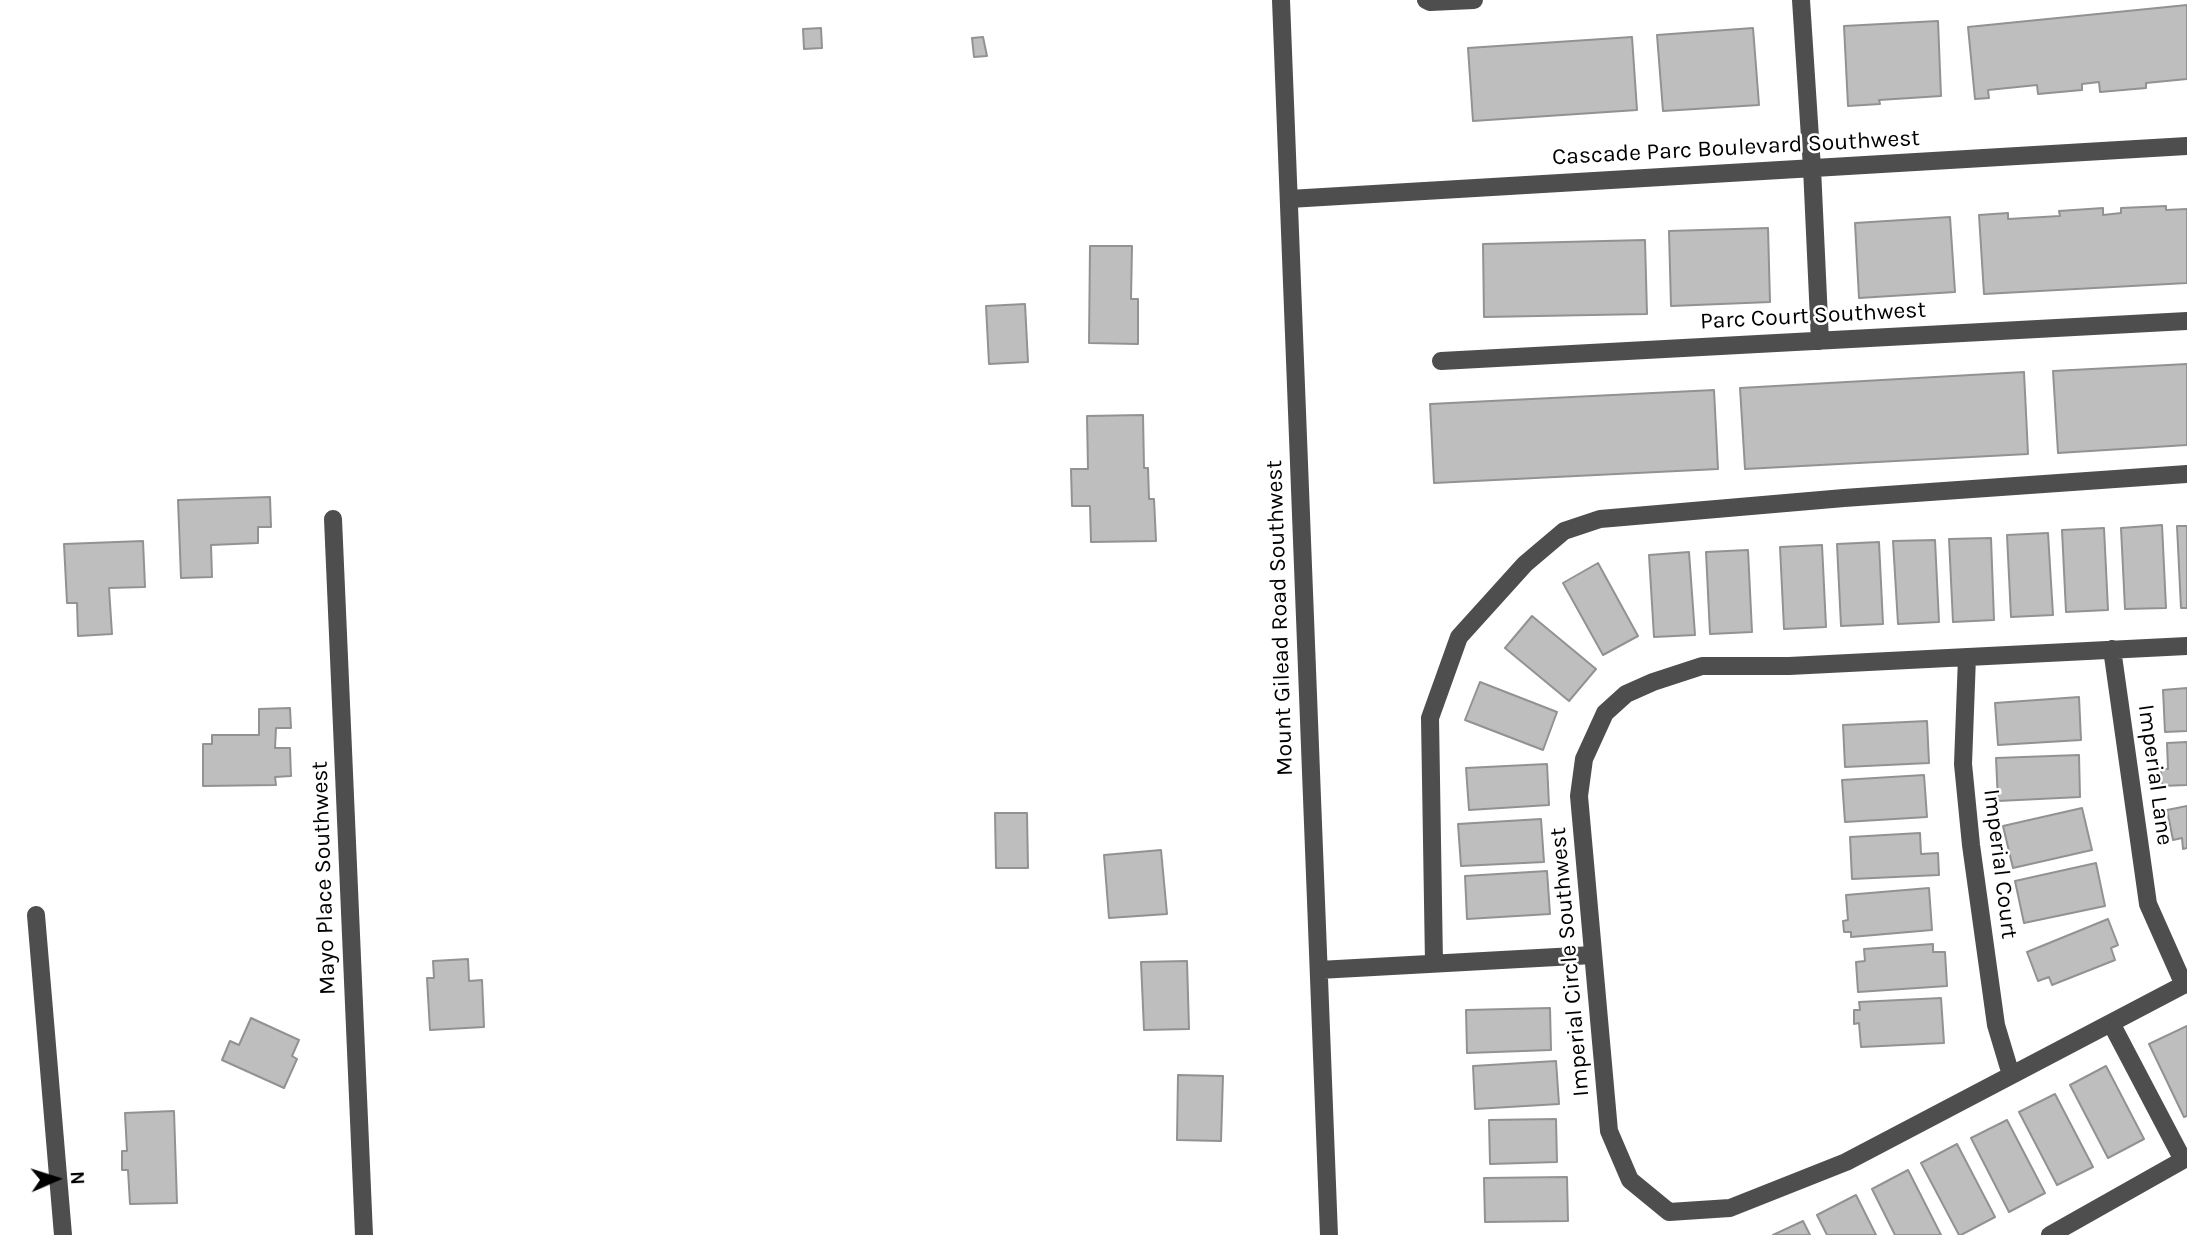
<!DOCTYPE html>
<html>
<head>
<meta charset="utf-8">
<style>
	body { margin:0 }
	#map { position:relative; width:2187px; height:1235px; overflow:hidden; background:#fff; font-family:Karla,sans-serif }
	canvas { display:block }
	.north { position:absolute; left:21px; top:1144px; width:70px; height:70px; -webkit-text-stroke:5px #fff; paint-order:stroke; rotate:87deg; font-size:19px; font-weight:700; line-height:28px; text-align:center; color:#000 }
	.north::after { content:''; display:block; margin:auto; width:24px; height:32px; background:#000; clip-path:polygon(50% 0,100% 100%,50% 72%,0 100%) }
</style>
</head>
<body>
<div id="map">
<canvas width="2187" height="1235"></canvas>
<div class="north">N</div>
</div>
<script>
const ctx = document.querySelector('canvas').getContext('2d');
ctx.lineJoin = 'round';
function paint(path, color) { ctx.fillStyle = color; ctx.fill(path, 'evenodd'); }
function trace(path, color, width, dash) { ctx.strokeStyle = color; ctx.lineWidth = width; ctx.lineCap = dash ? 'butt' : 'round'; ctx.setLineDash(dash || []); ctx.stroke(path); }
function drawText(font, color, halo, rows, align = 'center') {
  ctx.font = font + ' Karla,sans-serif'; ctx.lineWidth = 5; ctx.setLineDash([]); ctx.textBaseline = 'middle'; ctx.strokeStyle = halo; ctx.fillStyle = color; for (const [text, x, y, turn = 0] of rows) {
    ctx.save(); ctx.translate(x, y); ctx.rotate((+turn || 0) * Math.PI / 180); ctx.textAlign = isNaN(turn) ? turn : align; if (halo) ctx.strokeText(text, 0, 0); ctx.fillText(text, 0, 0); ctx.restore();
  }
}
const building = new Path2D(`
	M 2187,5 L 2187,79 L 2146,83 L 2146,88 L 2100,92 L 2099,82 L 2082,84 L 2082,90 L 2038,94 L 2037,85 L 1988,90 L 1989,98 L 1975,99 L 1968,27 Z
	M 1938,21 L 1941,96 L 1879,100 L 1880,104 L 1848,106 L 1844,26 Z
	M 821,28 L 822,48 L 804,49 L 803,29 Z
	M 1753,28 L 1759,105 L 1663,111 L 1657,35 Z
	M 983,37 L 987,56 L 974,57 L 972,38 Z
	M 1632,37 L 1637,110 L 1473,121 L 1468,48 Z
	M 2166,206 L 2166,210 L 2187,209 L 2187,283 L 1984,294 L 1979,215 L 2008,213 L 2008,219 L 2060,216 L 2059,211 L 2103,208 L 2103,215 L 2121,213 L 2121,208 Z
	M 1950,217 L 1955,292 L 1859,298 L 1855,223 Z
	M 1768,228 L 1770,302 L 1671,306 L 1669,231 Z
	M 1645,240 L 1647,314 L 1484,317 L 1483,244 Z
	M 1090,246 L 1132,246 L 1131,299 L 1138,299 L 1138,344 L 1089,343 Z
	M 1025,304 L 1028,362 L 989,364 L 986,306 Z
	M 2187,364 L 2187,445 L 2058,453 L 2053,371 Z
	M 2024,372 L 2028,454 L 1745,469 L 1740,388 Z
	M 1714,390 L 1718,469 L 1434,483 L 1430,404 Z
	M 1143,415 L 1144,468 L 1148,468 L 1149,499 L 1154,499 L 1156,541 L 1091,542 L 1090,506 L 1072,506 L 1071,469 L 1088,469 L 1087,416 Z
	M 270,497 L 271,527 L 258,527 L 258,543 L 211,545 L 212,577 L 181,578 L 178,500 Z
	M 2162,525 L 2166,608 L 2125,609 L 2121,528 Z
	M 2177,526 L 2187,526 L 2187,608 L 2181,608 Z
	M 2104,528 L 2108,610 L 2066,612 L 2062,530 Z
	M 2048,533 L 2053,615 L 2011,617 L 2007,535 Z
	M 1991,538 L 1994,620 L 1953,622 L 1949,539 Z
	M 1935,540 L 1939,622 L 1898,624 L 1893,541 Z
	M 143,541 L 145,587 L 109,588 L 112,634 L 78,636 L 77,603 L 67,603 L 64,544 Z
	M 1879,542 L 1883,624 L 1841,626 L 1837,544 Z
	M 1822,545 L 1826,627 L 1784,629 L 1780,547 Z
	M 1748,550 L 1752,632 L 1710,634 L 1706,552 Z
	M 1689,552 L 1695,635 L 1654,637 L 1649,555 Z
	M 1598,563 L 1638,636 L 1603,655 L 1563,583 Z
	M 1532,616 L 1596,669 L 1569,701 L 1505,648 Z
	M 1480,682 L 1557,712 L 1543,750 L 1465,720 Z
	M 2187,688 L 2187,731 L 2165,732 L 2163,690 Z
	M 2079,697 L 2081,740 L 1998,745 L 1995,703 Z
	M 290,708 L 291,728 L 276,728 L 275,748 L 290,748 L 291,776 L 275,777 L 276,785 L 203,786 L 203,744 L 212,744 L 212,735 L 259,735 L 259,709 Z
	M 1927,721 L 1929,763 L 1845,767 L 1843,725 Z
	M 2187,742 L 2187,785 L 2162,786 L 2161,769 L 2168,769 L 2167,743 Z
	M 2079,755 L 2080,797 L 1998,801 L 1996,758 Z
	M 1547,764 L 1549,805 L 1469,810 L 1466,768 Z
	M 1924,775 L 1927,817 L 1845,822 L 1842,780 Z
	M 2187,806 L 2187,848 L 2183,849 L 2182,838 L 2173,840 L 2167,810 Z
	M 2082,808 L 2092,850 L 2013,868 L 2003,826 Z
	M 995,813 L 1027,813 L 1028,868 L 996,868 Z
	M 1541,819 L 1544,862 L 1461,866 L 1458,824 Z
	M 1920,833 L 1921,854 L 1938,853 L 1939,875 L 1852,879 L 1850,837 Z
	M 1161,850 L 1167,914 L 1109,918 L 1104,855 Z
	M 2096,863 L 2105,906 L 2024,923 L 2015,881 Z
	M 1547,871 L 1550,914 L 1467,919 L 1465,876 Z
	M 1929,888 L 1932,930 L 1851,937 L 1851,932 L 1844,932 L 1843,921 L 1848,920 L 1846,895 Z
	M 2108,919 L 2118,945 L 2111,948 L 2115,960 L 2052,985 L 2049,977 L 2038,981 L 2027,952 Z
	M 1933,944 L 1933,952 L 1945,952 L 1947,986 L 1858,992 L 1856,962 L 1865,961 L 1864,949 Z
	M 468,959 L 469,981 L 482,980 L 484,1027 L 430,1030 L 427,978 L 434,978 L 433,961 Z
	M 1187,961 L 1189,1029 L 1144,1030 L 1141,962 Z
	M 1941,998 L 1944,1043 L 1861,1047 L 1859,1023 L 1854,1024 L 1854,1010 L 1860,1010 L 1859,1002 Z
	M 1550,1008 L 1551,1050 L 1467,1053 L 1466,1010 Z
	M 251,1018 L 299,1040 L 292,1056 L 297,1059 L 284,1088 L 222,1060 L 230,1041 L 239,1045 Z
	M 2187,1026 L 2187,1116 L 2184,1117 L 2149,1044 Z
	M 1556,1061 L 1559,1104 L 1475,1109 L 1473,1066 Z
	M 2106,1066 L 2144,1139 L 2108,1158 L 2070,1085 Z
	M 1178,1075 L 1223,1076 L 1221,1141 L 1177,1140 Z
	M 2055,1094 L 2093,1167 L 2057,1185 L 2019,1112 Z
	M 174,1111 L 177,1203 L 130,1204 L 128,1170 L 122,1170 L 122,1151 L 127,1151 L 125,1113 Z
	M 1556,1119 L 1557,1162 L 1490,1164 L 1489,1120 Z
	M 2007,1120 L 2045,1193 L 2009,1212 L 1971,1138 Z
	M 1957,1144 L 1995,1217 L 1961,1235 L 1959,1235 L 1921,1163 Z
	M 1908,1170 L 1941,1235 L 1895,1235 L 1872,1189 Z
	M 1567,1177 L 1568,1221 L 1485,1222 L 1484,1178 Z
	M 1856,1195 L 1876,1235 L 1827,1235 L 1817,1215 Z
	M 1803,1221 L 1810,1235 L 1773,1235 Z`);
paint(building, '#bebebe');
trace(building, '#929292', 2);
trace(new Path2D(`
	M 1281,0 L 1329,1235
	M 1426,0 L 1430,2 L 1474,0
	M 1801,0 L 1812,168 L 1820,341
	M 1289,199 L 2187,146
	M 1441,361 L 2187,321
	M 333,519 L 364,1235
	M 2187,646 L 1789,666 L 1702,666 L 1653,682 L 1626,694 L 1605,713 L 1584,759 L 1579,796 L 1609,1131 L 1630,1180 L 1669,1212 L 1730,1208 L 1846,1162 L 2187,983
	M 2112,649 L 2148,904 L 2184,985
	M 1967,657 L 1963,764 L 1971,845 L 1996,1025 L 2011,1075
	M 36,915 L 63,1235
	M 1434,963 L 1430,718 L 1459,637 L 1525,564 L 1564,531 L 1600,519 L 1844,498 L 2187,474
	M 1319,970 L 1593,955
	M 2111,1023 L 2183,1160 L 2187,1158
	M 2050,1235 L 2183,1160`), '#4e4e4e', 18);
drawText('23px', '#000', '#fff', [
	["Cascade Parc Boulevard Southwest",1736,148,-3],
	["Parc Court Southwest",1813,316,-3],
	["Mount Gilead Road Southwest",1280,618,-92],
	["Imperial Lane",2155,775,82],
	["Imperial Court",2000,864,83],
	["Mayo Place Southwest",324,878,-92],
	["Imperial Circle Southwest",1570,962,-95]
]);
</script>
</body>
</html>
